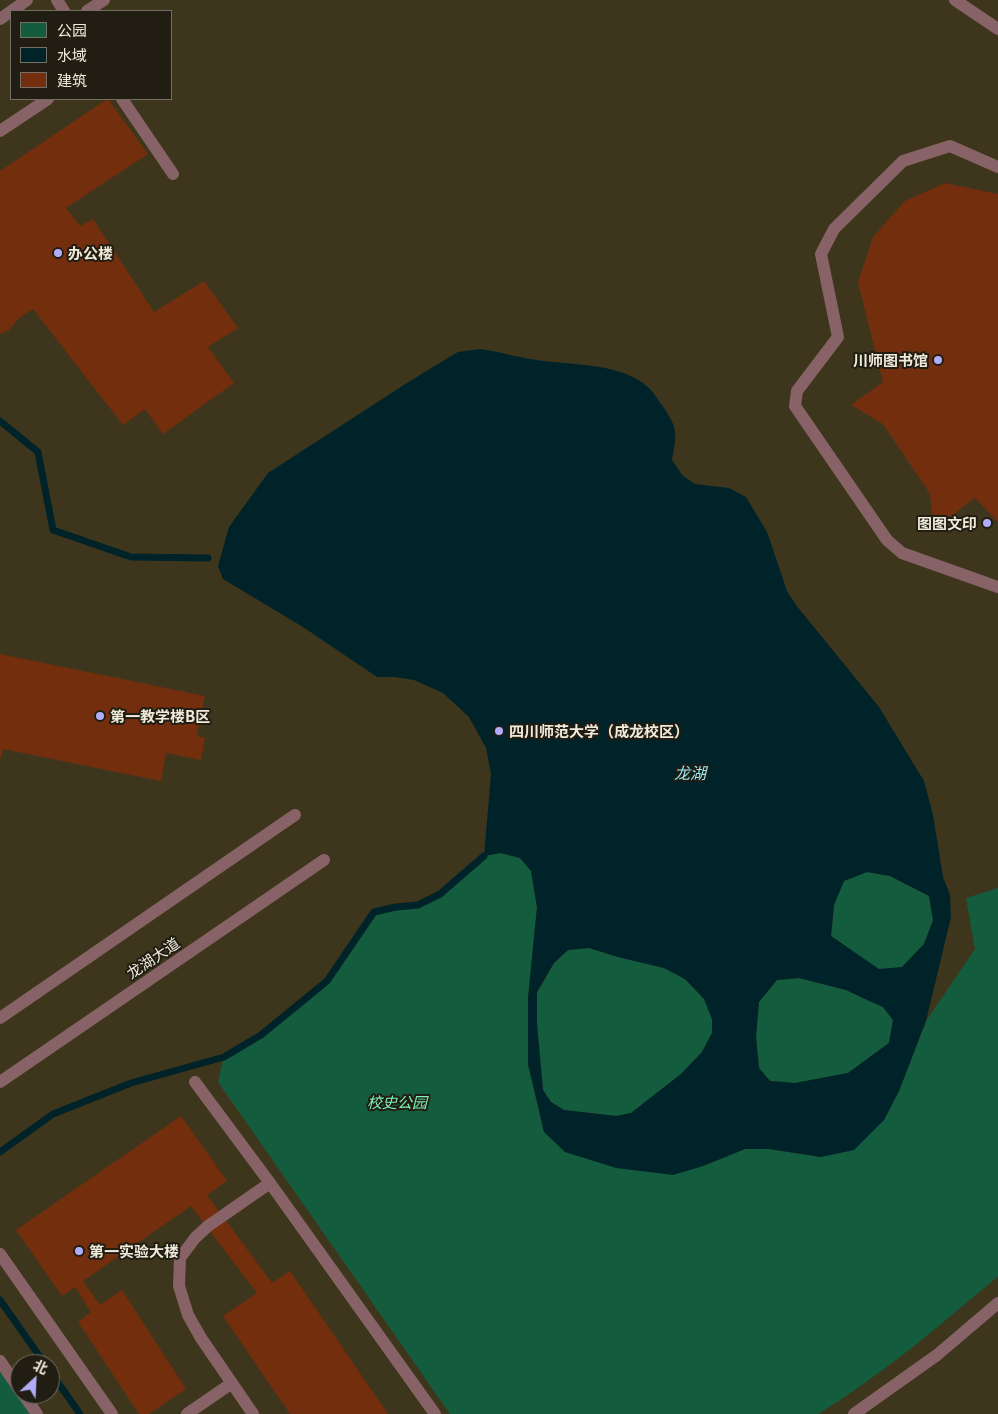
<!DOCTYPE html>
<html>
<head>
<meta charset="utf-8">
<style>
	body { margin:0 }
	#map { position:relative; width:998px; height:1414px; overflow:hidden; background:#3e361c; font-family:Georgia,"Noto Sans SC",serif }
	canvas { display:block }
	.legend { position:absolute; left:10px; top:10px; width:162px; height:90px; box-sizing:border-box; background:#211d12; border:1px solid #736f62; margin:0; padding:6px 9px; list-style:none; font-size:15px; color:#efebdb }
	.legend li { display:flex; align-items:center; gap:10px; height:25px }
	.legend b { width:25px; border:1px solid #736f62 }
	.north { position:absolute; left:10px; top:1354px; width:50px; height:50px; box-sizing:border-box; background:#211d12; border:1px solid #736f62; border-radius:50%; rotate:25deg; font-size:14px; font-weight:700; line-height:20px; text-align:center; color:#efebdb }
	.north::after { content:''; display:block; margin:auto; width:18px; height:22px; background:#b0aefa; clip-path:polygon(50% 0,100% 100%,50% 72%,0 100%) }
</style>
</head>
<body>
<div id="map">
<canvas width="998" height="1414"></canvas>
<ul class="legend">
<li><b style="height:14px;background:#145c3e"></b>公园</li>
<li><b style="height:14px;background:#002329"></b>水域</li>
<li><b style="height:14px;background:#732e0e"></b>建筑</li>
</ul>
<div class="north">北</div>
</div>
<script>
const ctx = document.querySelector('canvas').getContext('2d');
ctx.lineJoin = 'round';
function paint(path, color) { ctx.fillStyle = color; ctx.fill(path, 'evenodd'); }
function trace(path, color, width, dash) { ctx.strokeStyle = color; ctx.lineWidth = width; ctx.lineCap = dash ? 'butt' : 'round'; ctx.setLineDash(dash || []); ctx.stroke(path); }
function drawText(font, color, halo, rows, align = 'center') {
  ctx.font = font + ' Georgia,"Noto Sans SC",serif'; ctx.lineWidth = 4; ctx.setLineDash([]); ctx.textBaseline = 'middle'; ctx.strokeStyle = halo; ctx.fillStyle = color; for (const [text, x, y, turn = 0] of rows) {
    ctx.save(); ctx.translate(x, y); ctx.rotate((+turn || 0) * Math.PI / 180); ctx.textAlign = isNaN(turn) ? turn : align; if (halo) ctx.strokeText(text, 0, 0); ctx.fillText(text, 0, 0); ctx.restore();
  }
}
paint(new Path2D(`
	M 501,853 L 520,858 L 531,871 L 537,907 L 528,998 L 528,1064 L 544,1132 L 703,1166 L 745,1149 L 769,1149 L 821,1157 L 884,1120 L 899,1091 L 926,1021 L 975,949 L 966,898 L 998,888 L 998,1277 L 996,1278 C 939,1326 882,1375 818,1414 L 450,1414 L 218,1082 L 224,1057 L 261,1035 L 327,981 L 374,912 L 411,909 L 430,899 L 454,882 L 484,856 Z
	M 867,872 L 890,876 L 929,896 L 933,920 L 924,944 L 902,967 L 879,970 L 831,936 L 834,905 L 844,881 Z
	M 589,948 L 618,957 L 664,968 L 685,979 L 704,999 L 712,1019 L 712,1033 L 702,1052 L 681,1074 L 631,1113 L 616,1116 L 564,1110 L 551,1102 L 543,1090 L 537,1024 L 537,993 L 554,963 L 568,950 Z
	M 799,978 L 846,990 L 883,1007 L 893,1020 L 889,1043 L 848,1073 L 795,1083 L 770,1081 L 759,1068 L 756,1037 L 759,1002 L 777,980 Z
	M 0,1361 L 37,1414 L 0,1414 Z`), '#145c3e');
paint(new Path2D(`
	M 480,349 C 502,352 523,359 544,361 C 577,365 624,364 649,388 C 654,392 657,399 661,404 C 678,427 677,433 672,460 L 683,476 L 695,484 L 729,488 L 746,497 L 767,532 L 787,591 L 796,605 L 879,707 L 924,781 L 933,815 L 943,877 L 950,895 L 951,917 L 926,1021 L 899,1091 L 884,1120 L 854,1150 L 821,1157 L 769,1149 L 745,1149 L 703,1166 L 673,1175 L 616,1168 L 565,1152 L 544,1132 L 528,1064 L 528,998 L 537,907 L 531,871 L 520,858 L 501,853 L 484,856 L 491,774 L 486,748 L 469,717 L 443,693 L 414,680 L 395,677 L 377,677 L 303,627 L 223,579 L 218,566 L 229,527 L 268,473 L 410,381 L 458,352 ZM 867,872 L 890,876 L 929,896 L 933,920 L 924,944 L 902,967 L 879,969 L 831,936 L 834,905 L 844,881 ZM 589,948 L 618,957 L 664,968 L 685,979 L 704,999 L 712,1019 L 712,1033 L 702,1052 L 681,1074 L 631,1113 L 616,1116 L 564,1110 L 551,1102 L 543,1090 L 537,1024 L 537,992 L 554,963 L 568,950 ZM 799,978 L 846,990 L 865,999 L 883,1007 L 893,1020 L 889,1043 L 848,1073 L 795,1083 L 770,1081 L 759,1068 L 756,1037 L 759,1002 L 777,980 Z`), '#002329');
trace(new Path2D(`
	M 0,421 L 38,452 L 53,530 L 131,557 L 208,558
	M 0,1152 L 53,1114 L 131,1083 L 224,1057 L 261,1035 L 327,981 L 374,912 L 396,907 L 418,905 L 440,894 L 484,856
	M 0,1300 L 45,1364
	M 50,1371 L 80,1414`), '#002329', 7);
paint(new Path2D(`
	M 107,99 L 108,99 L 148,154 L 66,208 L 80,226 L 93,219 L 154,312 L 204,281 L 238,328 L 208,347 L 234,383 L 163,434 L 145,409 L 123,425 L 33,309 L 19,318 L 9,330 L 0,334 L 0,171 Z
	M 945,183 L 998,194 L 998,522 L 975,498 L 934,529 L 930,494 L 883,424 L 851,405 L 883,382 L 858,282 L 873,237 L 905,201 Z
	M 0,654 L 205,696 L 197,736 L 205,738 L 201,760 L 166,753 L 161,781 L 3,749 L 0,760 Z
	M 181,1116 L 227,1181 L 207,1195 L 272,1283 L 290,1271 L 388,1414 L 290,1414 L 223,1316 L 257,1293 L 191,1206 L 83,1281 L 100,1305 L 122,1290 L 186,1389 L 149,1414 L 139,1414 L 78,1322 L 91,1312 L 75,1287 L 62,1296 L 16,1230 Z`), '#732e0e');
trace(new Path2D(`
	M 57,0 L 64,11
	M 955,0 L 998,29
	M 87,11 L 104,0
	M 0,19 L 27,0
	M 122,99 L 173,174
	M 0,131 L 48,99
	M 998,167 L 950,146 L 903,161 L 834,229 L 821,254 L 838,337 L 797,391 L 795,406 L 887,540 L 902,553 L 998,587
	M 0,1018 L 295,815
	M 0,1082 L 324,860
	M 195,1082 L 270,1183 L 435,1414
	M 0,1254 L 112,1414
	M 0,1361 L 20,1390
	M 23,1394 L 37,1414
	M 187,1414 L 232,1383
	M 253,1414 L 201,1338 L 188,1315 L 179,1286 L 180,1258 L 195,1238 L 208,1226 L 270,1183
	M 854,1414 L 937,1355 L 998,1303`), '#876266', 12);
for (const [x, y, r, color] of [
	[58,253,5,"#b0aefa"],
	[938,360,5,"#b0aefa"],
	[987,523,5,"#b0aefa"],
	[100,716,5,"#b0aefa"],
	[499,731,5,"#b0aefa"],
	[79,1251,5,"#b0aefa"]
]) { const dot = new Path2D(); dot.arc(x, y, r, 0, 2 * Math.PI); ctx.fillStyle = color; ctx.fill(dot); trace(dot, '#211d12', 2); }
drawText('bold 15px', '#efebdb', '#211d12', [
	["办公楼",68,253],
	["川师图书馆",928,360,"right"],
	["图图文印",977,523,"right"],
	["第一教学楼B区",110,716],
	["四川师范大学（成龙校区）",509,731],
	["第一实验大楼",89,1251]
], 'left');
drawText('15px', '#efebdb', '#211d12', [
	["龙湖大道",153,958,-34]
]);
drawText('italic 15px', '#7df3b9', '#211d12', [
	["校史公园",397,1102]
]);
drawText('italic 16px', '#96e8f6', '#211d12', [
	["龙湖",690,773]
]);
</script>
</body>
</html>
